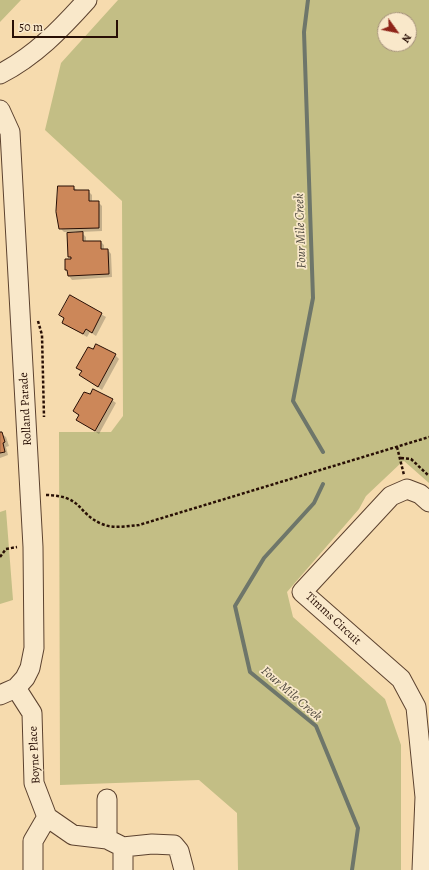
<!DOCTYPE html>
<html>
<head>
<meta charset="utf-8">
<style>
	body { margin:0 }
	#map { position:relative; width:429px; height:870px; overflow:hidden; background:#f6dbae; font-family:Alegreya,serif }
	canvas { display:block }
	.north { position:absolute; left:377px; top:12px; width:40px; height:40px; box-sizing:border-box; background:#f9e8ca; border:1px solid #a5917b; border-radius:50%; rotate:123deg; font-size:11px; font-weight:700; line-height:16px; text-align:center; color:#280f05 }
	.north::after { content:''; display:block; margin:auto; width:14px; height:18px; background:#8f2418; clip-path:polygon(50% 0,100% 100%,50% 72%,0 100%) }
	.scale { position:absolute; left:12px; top:20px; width:106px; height:18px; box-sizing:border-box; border:2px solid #280f05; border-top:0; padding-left:5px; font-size:12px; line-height:14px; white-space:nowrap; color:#280f05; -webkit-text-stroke:3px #f9e8ca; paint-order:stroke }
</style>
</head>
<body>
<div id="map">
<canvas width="429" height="870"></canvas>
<div class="north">N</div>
<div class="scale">50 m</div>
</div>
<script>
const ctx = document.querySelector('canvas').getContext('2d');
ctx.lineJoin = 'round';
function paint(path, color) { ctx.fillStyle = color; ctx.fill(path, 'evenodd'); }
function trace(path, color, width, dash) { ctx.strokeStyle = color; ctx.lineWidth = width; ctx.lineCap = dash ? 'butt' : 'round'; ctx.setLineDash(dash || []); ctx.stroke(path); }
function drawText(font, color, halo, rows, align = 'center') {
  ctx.font = font + ' Alegreya,serif'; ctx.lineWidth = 3.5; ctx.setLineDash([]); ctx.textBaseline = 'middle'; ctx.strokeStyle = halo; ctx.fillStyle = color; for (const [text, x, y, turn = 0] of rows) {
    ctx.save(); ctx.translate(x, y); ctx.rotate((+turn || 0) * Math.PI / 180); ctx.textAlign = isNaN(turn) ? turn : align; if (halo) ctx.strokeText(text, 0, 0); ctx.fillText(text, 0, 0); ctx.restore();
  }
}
paint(new Path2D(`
	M 0,0 L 21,0 L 0,22 Z
	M 118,0 L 429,0 L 429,483 L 404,461 L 402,462 L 366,496 L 359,509 L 287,592 L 293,617 L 385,699 L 401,745 L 401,870 L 238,870 L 237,813 L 199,780 L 60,785 L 59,432 L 111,432 L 123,416 L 122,201 L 45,130 L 61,63 ZM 385,20 L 409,20 L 409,44 L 385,44 Z
	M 6,510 L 13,600 L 0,604 L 0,512 Z`), '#c3be85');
paint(new Path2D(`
	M 73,187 L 77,190 L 88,191 L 92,195 L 92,202 L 98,202 L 102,206 L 102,231 L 81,232 L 86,237 L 86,242 L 101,242 L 104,245 L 104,250 L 108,250 L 111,254 L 112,277 L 72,280 L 69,276 L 66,269 L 72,260 L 69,257 L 76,232 L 64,232 L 60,228 Z
	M 71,297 L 106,317 L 96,336 L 90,332 L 87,337 L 63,323 L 64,319 L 61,315 Z
	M 115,355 L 119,359 L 102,390 L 80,375 L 82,372 L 77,368 Z
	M 112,400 L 116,403 L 99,434 L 77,420 L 79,416 L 74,411 Z
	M 0,433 L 6,437 L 9,446 L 6,447 L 8,455 L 0,458 Z`), '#0003');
trace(new Path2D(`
	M 308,0 L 304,32 L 313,298 L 293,401 L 323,452
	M 323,484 L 314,503 L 264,558 L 235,606 L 250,672 L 316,726 L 358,828 L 352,870`), '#6e766a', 4);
const building = new Path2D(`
	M 58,186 L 74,186 L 74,190 L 89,190 L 89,201 L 99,201 L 99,228 L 59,229 L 56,212 Z
	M 83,232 L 83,241 L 101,241 L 101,249 L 108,249 L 109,274 L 68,276 L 67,270 L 65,270 L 65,259 L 71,259 L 71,257 L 68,257 L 67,233 Z
	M 70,295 L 102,313 L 92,333 L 86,329 L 83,334 L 62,323 L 64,318 L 59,315 Z
	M 96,344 L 116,354 L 98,387 L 79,375 L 82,371 L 76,368 L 88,347 L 93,349 Z
	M 93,389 L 113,399 L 95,431 L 76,420 L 79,415 L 73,411 L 84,392 L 90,394 Z
	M 0,432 L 2,432 L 5,442 L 3,443 L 5,452 L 0,453 Z`);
paint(building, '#cc8759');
trace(building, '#280f05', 1);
const minor = new Path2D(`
	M 0,74 C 35,56 61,29 87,0
	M 0,110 L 10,132 L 33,547 L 34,648 L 30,668 L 25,678 L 16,688 L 0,695
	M 16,688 L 32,713 L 34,783 L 47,817
	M 107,799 L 107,839
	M 47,817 L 73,835 L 107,839 L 123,847 L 152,844 L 174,845 L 179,851 L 184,870
	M 123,847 L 123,870
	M 33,870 L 33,841 L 47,817
	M 422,870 L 425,797 L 416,707 L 401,679 L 302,592 L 391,496 L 407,489 L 420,494 L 429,502`);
trace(minor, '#5c422f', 21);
trace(new Path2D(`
	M 38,321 L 42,335 L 44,417
	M 397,447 L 404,475
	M 401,458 L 411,459 L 429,476
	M 46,495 C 84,496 76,513 102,524 C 113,529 127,526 139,525 L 429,437
	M 0,557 L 6,549 L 17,547`), '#280f05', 2.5, [3, 2]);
trace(minor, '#f9e8ca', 19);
drawText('12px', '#280f05', '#f9e8ca', [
	["Rolland Parade",26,409,-93],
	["Timms Circuit",333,619,43],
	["Boyne Place",35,755,-93]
]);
drawText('italic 13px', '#514b40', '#f9e8ca', [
	["Four Mile Creek",301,231,-92],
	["Four Mile Creek",291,694,41]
]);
</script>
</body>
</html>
